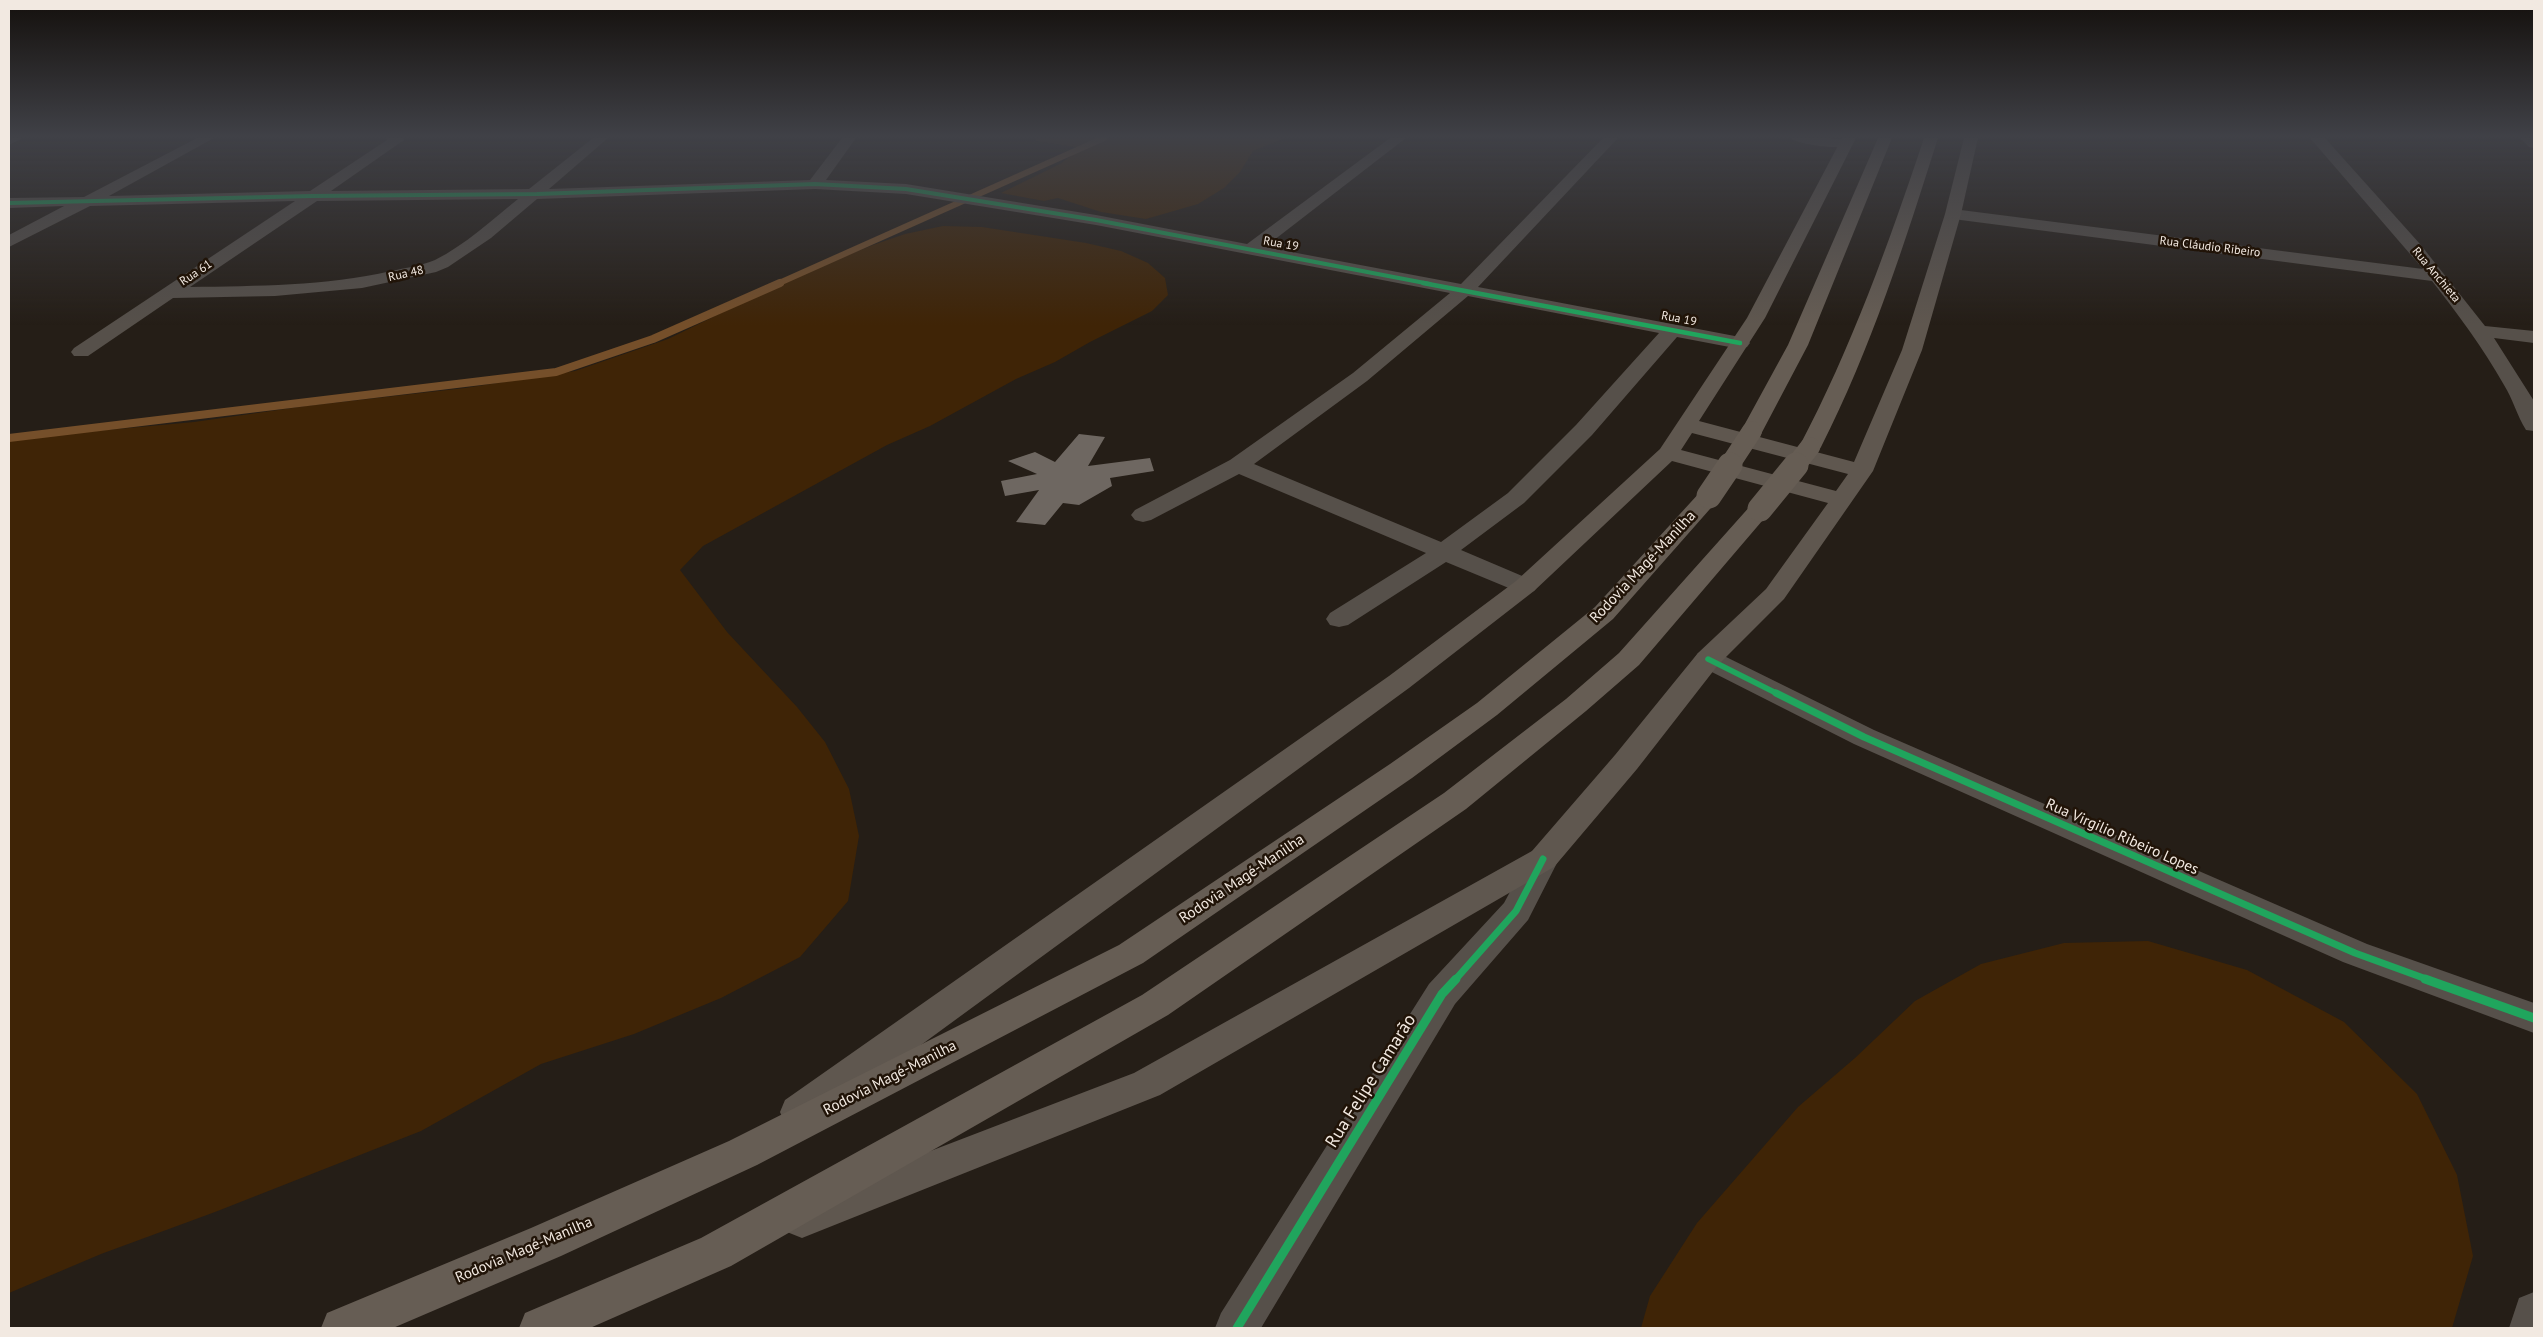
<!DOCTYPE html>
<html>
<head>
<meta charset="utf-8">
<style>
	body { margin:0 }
	#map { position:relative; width:2543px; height:1337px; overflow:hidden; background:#251e17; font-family:"PT Sans",sans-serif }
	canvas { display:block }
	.frame { position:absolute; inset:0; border:10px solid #f2e9e1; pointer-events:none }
</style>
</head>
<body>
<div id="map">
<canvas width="2543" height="1337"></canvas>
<div class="frame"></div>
</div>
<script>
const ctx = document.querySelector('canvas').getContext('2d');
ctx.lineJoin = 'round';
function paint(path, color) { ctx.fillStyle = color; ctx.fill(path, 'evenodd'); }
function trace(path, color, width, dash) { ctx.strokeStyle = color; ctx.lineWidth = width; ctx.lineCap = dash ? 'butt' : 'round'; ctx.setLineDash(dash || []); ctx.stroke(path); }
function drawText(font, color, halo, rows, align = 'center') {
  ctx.font = font + ' "PT Sans",sans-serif'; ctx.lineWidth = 5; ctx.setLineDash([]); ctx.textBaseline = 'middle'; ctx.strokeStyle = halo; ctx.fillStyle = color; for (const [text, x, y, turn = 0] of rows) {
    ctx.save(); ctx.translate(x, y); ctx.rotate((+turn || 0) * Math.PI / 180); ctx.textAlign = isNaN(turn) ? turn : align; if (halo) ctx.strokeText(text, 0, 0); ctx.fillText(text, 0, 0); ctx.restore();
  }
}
paint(new Path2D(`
	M 1036,138 L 1285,138 L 1253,151 L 1240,172 L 1224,188 L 1198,204 L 1146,219 L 1101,212 L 1058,198 L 1044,201 L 1001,193 L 1060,164 L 1081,148 L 1036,141 Z
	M 943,226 L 982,227 L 1086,243 L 1121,251 L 1148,263 L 1165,278 L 1168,295 L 1152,311 L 1090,342 L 1055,362 L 1016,379 L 930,426 L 887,445 L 703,546 L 680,570 L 727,632 L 797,707 L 825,742 L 849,789 L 859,836 L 848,901 L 800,957 L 721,998 L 634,1034 L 541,1064 L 421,1131 L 215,1212 L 101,1254 L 9,1293 L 9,439 L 194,422 L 306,406 L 465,388 L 575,371 L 668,339 L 807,271 L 873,245 L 905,234 Z
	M 2148,941 L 2247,970 L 2344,1022 L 2417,1094 L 2457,1175 L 2473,1256 L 2452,1328 L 1641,1328 L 1650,1296 L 1697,1223 L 1798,1107 L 1855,1058 L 1915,1001 L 1981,964 L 2064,943 Z`), '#3f2406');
trace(new Path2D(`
	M 777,284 L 1104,138`), '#754f2a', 6);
trace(new Path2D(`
	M 9,438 L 556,372 L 653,339 L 780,283`), '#754f2a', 8);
paint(new Path2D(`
	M 1079,434 L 1105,437 L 1088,466 L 1150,458 L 1154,471 L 1110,478 L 1112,486 L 1079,505 L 1063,503 L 1045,525 L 1016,522 L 1039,490 L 1005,496 L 1001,481 L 1037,474 L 1008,461 L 1035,452 L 1055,462 Z`), '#6e6761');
paint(new Path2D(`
	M 9,138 L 23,138 L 9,145 Z
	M 197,138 L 214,138 L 109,196 L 310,191 L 387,140 L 386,138 L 403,138 L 404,140 L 331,191 L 529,189 L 593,138 L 608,138 L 549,189 L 810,180 L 842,138 L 856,138 L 826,180 L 906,184 L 1096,215 L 1247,244 L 1390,138 L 1406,138 L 1265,247 L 1461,284 L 1603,138 L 1618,138 L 1478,287 L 1740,337 L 1747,339 L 1750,343 L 1747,347 L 1740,349 L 1677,337 L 1592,435 L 1524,503 L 1461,550 L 1534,581 L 1538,586 L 1534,591 L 1525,594 L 1516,591 L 1446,562 L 1348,625 L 1339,627 L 1330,625 L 1326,619 L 1330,613 L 1426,553 L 1239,474 L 1151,520 L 1143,522 L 1135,520 L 1131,515 L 1135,510 L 1230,460 L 1353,373 L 1450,293 L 1096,225 L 906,194 L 815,189 L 537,199 L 491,238 L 448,267 L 436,272 L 362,288 L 275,296 L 173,298 L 88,356 L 74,356 L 71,352 L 74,348 L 295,201 L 90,206 L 9,247 L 9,235 L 64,206 L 9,208 L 9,198 L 84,197 ZM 518,199 C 492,220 465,245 435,260 C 421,266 405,268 391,271 C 325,286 257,286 190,287 L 317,201 ZM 1468,296 L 1659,333 L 1576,425 L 1508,493 L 1441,542 L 1254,464 L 1367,381 Z
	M 1791,138 L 1830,138 L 1851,141 L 1853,144 C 1848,151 1796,145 1791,138 Z
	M 2310,138 L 2325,138 L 2420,244 L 2485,326 L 2534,331 L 2534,343 L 2494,338 L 2534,401 L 2534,431 L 2526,430 C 2517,416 2513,399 2504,385 C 2483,348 2458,314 2432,281 L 1953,219 L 1945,214 L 1953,209 L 2423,269 Z
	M 2520,138 L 2534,138 L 2534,148 L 2529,147 Z
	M 1708,651 L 1718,653 L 1874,730 L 2367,944 L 2534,1003 L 2534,1033 L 2343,962 L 1854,744 L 1698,665 L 1694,659 L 1698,653 Z
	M 1543,847 L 1554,851 L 1559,859 L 1528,920 L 1455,1004 L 1261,1328 L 1215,1328 L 1221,1313 L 1429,984 L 1504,903 L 1532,851 Z
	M 2534,1292 L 2534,1328 L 2509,1328 L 2519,1298 Z`), '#56504a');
paint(new Path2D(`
	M 1842,138 L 1856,138 L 1765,318 L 1699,421 L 1854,462 L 1902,350 L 1945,214 L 1964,138 L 1978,138 L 1961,214 L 1922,350 L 1873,471 L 1784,599 L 1718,665 L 1637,769 L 1554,867 L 1160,1095 L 802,1238 L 787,1232 L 781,1219 L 787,1206 L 1134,1073 L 1532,851 L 1615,755 L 1698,653 L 1766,589 L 1828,503 L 1672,461 L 1534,591 L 1409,688 L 813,1124 L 799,1129 L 785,1124 L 780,1112 L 785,1100 L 1389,676 L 1516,581 L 1660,449 L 1747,318 ZM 1692,433 L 1848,474 L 1836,491 L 1681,450 Z`), '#5f574f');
paint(new Path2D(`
	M 1878,138 L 1892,138 L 1808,345 L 1760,436 L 1752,437 L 1744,436 L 1741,431 L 1788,345 Z
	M 1924,138 L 1938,138 C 1905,242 1871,349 1821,447 L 1818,452 L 1810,454 L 1802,452 L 1799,447 C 1851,349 1889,243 1924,138 Z
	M 1709,489 L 1717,491 L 1721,496 L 1717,501 L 1613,619 L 1497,715 L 1412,778 L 1143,963 L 757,1165 L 561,1256 L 393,1328 L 321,1328 L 327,1313 L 531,1228 L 729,1141 L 1119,945 L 1390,764 L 1477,703 L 1595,607 L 1701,491 Z
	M 1760,502 L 1768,504 L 1772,509 L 1768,514 L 1639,665 L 1586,711 L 1466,809 L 1168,1015 L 731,1266 L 590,1328 L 519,1328 L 525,1313 L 701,1238 L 1142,995 L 1444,793 L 1566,699 L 1619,653 L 1752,504 Z`), '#665d54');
trace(new Path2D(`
	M 1729,466 L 1752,431
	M 1795,466 L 1810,447`), '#665d54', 20);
trace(new Path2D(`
	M 1709,496 L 1730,465
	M 1760,509 L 1796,465`), '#665d54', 25);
trace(new Path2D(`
	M 9,203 L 312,196 L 537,194 L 815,184 L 906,189 L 1096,220 L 1430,284`), '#20a55d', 4);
trace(new Path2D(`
	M 1423,283 L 1740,343`), '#20a55d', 4.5);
trace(new Path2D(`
	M 1708,659 L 1778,694`), '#20a55d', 5.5);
trace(new Path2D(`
	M 1776,693 L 1864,737 L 2355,953 L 2429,980
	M 1455,980 L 1516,911 L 1543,859`), '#20a55d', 7);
trace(new Path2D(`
	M 2425,979 L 2534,1018
	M 1237,1328 L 1442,994 L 1456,979`), '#20a55d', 9);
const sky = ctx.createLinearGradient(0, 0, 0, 325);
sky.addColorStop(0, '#14100d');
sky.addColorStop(0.42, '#404147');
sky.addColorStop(1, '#40414700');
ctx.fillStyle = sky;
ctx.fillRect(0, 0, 2543, 325);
drawText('12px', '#f2e9e1', '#211408', [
	["Rua 19",1281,244,10],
	["Rua Cláudio Ribeiro",2210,247,7],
	["Rua 61",196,273,-34],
	["Rua 48",406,274,-13],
	["Rua Anchieta",2436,275,50],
	["Rua 19",1679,319,11]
]);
drawText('15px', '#f2e9e1', '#211408', [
	["Rodovia Magé-Manilha",1643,567,-47],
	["Rua Virgilio Ribeiro Lopes",2122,837,24],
	["Rodovia Magé-Manilha",1242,879,-34],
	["Rodovia Magé-Manilha",890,1078,-27],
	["Rodovia Magé-Manilha",524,1250,-23]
]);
drawText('18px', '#f2e9e1', '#211408', [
	["Rua Felipe Camarão",1371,1081,-58]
]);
</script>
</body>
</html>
